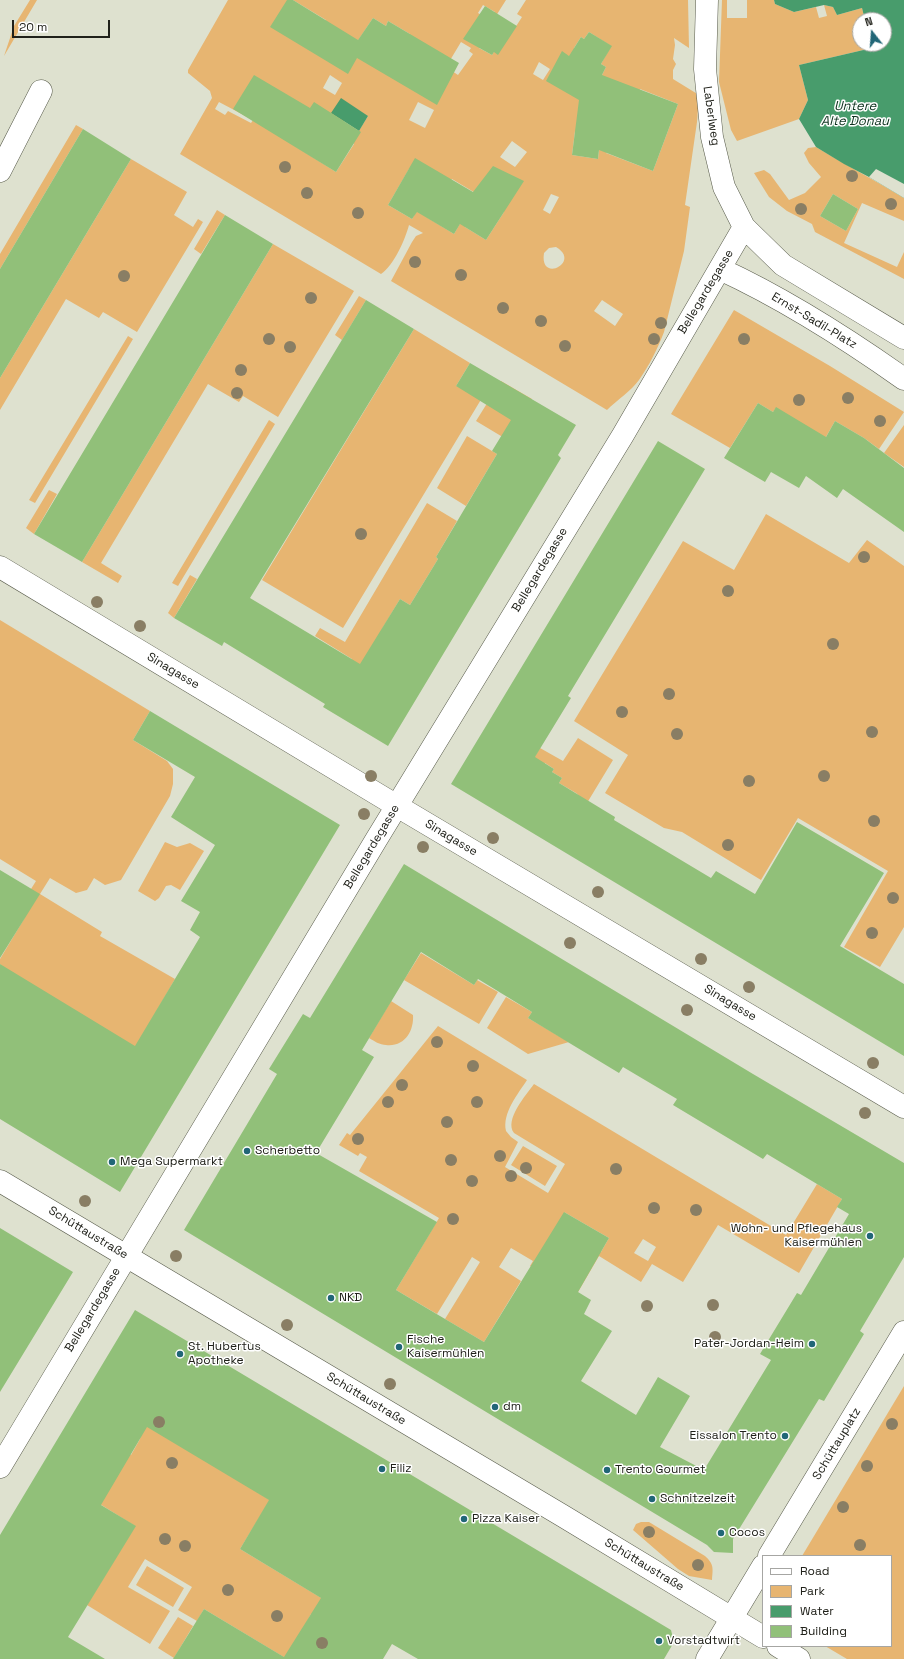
<!DOCTYPE html>
<html>
<head>
<meta charset="utf-8">
<style>
	body { margin:0 }
	#map { position:relative; width:904px; height:1659px; overflow:hidden; background:#dee1cf; font-family:"Space Grotesk",sans-serif }
	canvas { display:block }
	.legend { position:absolute; left:762px; top:1555px; width:130px; height:92px; box-sizing:border-box; background:#fff; border:1px solid #a6a6a3; margin:0; padding:5px 7px; list-style:none; font-size:12px; color:#20211a }
	.legend li { display:flex; align-items:center; gap:8px; height:20px }
	.legend b { width:20px; border:1px solid #a6a6a3 }
	.north { position:absolute; left:852px; top:12px; width:40px; height:40px; box-sizing:border-box; background:#fff; border:1px solid #a6a6a3; border-radius:50%; rotate:343deg; font-size:11px; font-weight:700; line-height:16px; text-align:center; color:#20211a }
	.north::after { content:''; display:block; margin:auto; width:14px; height:18px; background:#216677; clip-path:polygon(50% 0,100% 100%,50% 72%,0 100%) }
	.scale { position:absolute; left:12px; top:20px; width:98px; height:18px; box-sizing:border-box; border:2px solid #20211a; border-top:0; padding-left:5px; font-size:12px; line-height:14px; white-space:nowrap; color:#20211a; -webkit-text-stroke:3px #fff; paint-order:stroke }
</style>
</head>
<body>
<div id="map">
<canvas width="904" height="1659"></canvas>
<ul class="legend">
<li><b style="height:5px;background:#fff"></b>Road</li>
<li><b style="height:11px;background:#e7b571"></b>Park</li>
<li><b style="height:11px;background:#489c6c"></b>Water</li>
<li><b style="height:11px;background:#91c079"></b>Building</li>
</ul>
<div class="north">N</div>
<div class="scale">20 m</div>
</div>
<script>
const ctx = document.querySelector('canvas').getContext('2d');
ctx.lineJoin = 'round';
function paint(path, color) { ctx.fillStyle = color; ctx.fill(path, 'evenodd'); }
function trace(path, color, width, dash) { ctx.strokeStyle = color; ctx.lineWidth = width; ctx.lineCap = dash ? 'butt' : 'round'; ctx.setLineDash(dash || []); ctx.stroke(path); }
function drawText(font, color, halo, rows, align = 'center') {
  ctx.font = font + ' "Space Grotesk",sans-serif'; ctx.lineWidth = 3; ctx.setLineDash([]); ctx.textBaseline = 'middle'; ctx.strokeStyle = halo; ctx.fillStyle = color; for (const [text, x, y, turn = 0] of rows) {
    ctx.save(); ctx.translate(x, y); ctx.rotate((+turn || 0) * Math.PI / 180); ctx.textAlign = isNaN(turn) ? turn : align; if (halo) ctx.strokeText(text, 0, 0); ctx.fillText(text, 0, 0); ctx.restore();
  }
}
paint(new Path2D(`
	M 30,0 L 37,0 L 4,56 L 14,26 Z
	M 228,0 L 287,0 L 307,49 L 326,20 L 293,0 L 506,0 L 494,19 L 513,31 L 522,17 L 517,14 L 526,0 L 688,0 L 689,48 L 674,38 L 675,45 L 673,59 L 676,64 L 673,70 L 673,79 L 699,95 L 697,122 L 685,205 L 690,207 L 684,251 L 664,332 C 658,348 649,366 639,380 C 631,391 617,400 607,410 L 391,281 L 412,242 L 416,236 L 423,233 L 409,225 C 405,240 394,265 381,274 L 180,154 L 212,98 L 210,91 L 188,73 L 188,70 ZM 483,5 L 495,12 L 490,20 L 478,13 ZM 373,18 L 386,26 L 388,21 L 410,34 L 393,64 L 357,42 ZM 589,32 L 611,46 L 601,64 L 606,67 L 601,77 L 574,48 L 581,37 L 584,39 ZM 505,33 L 492,55 L 479,48 ZM 461,42 L 471,48 L 469,51 L 473,54 L 458,75 L 446,67 ZM 539,62 L 550,69 L 543,80 L 533,74 ZM 330,75 L 342,83 L 335,95 L 323,88 ZM 640,89 L 678,104 L 653,171 L 606,153 L 621,113 L 629,116 ZM 219,102 L 253,120 L 251,123 L 228,111 L 225,115 L 215,109 ZM 418,102 L 434,110 L 425,128 L 409,120 ZM 368,116 L 352,142 L 354,144 L 336,172 L 295,146 L 324,125 ZM 575,131 L 601,134 L 598,159 L 572,155 ZM 512,141 L 527,152 L 515,167 L 500,157 ZM 409,169 L 434,183 L 412,219 L 388,205 ZM 452,179 L 477,194 L 454,234 L 428,218 ZM 551,194 L 559,197 L 550,214 L 543,210 ZM 504,212 L 486,240 L 465,227 ZM 556,247 C 582,262 539,284 544,253 L 549,248 ZM 602,300 L 623,314 L 615,326 L 594,311 Z
	M 722,0 L 727,0 L 727,18 L 747,18 L 747,0 L 774,0 L 775,4 L 794,12 L 816,7 L 819,18 L 827,16 L 824,5 L 833,7 L 837,15 L 862,8 L 865,20 L 860,20 L 860,44 L 871,44 L 872,48 L 799,65 L 808,100 L 799,119 L 737,141 L 731,130 L 719,82 Z
	M 76,125 L 83,129 L 0,269 L 0,254 Z
	M 816,147 C 845,165 875,180 904,198 L 904,221 L 862,203 L 844,243 L 897,267 L 904,252 L 904,279 L 815,232 L 812,224 L 787,211 L 769,197 L 754,173 L 764,170 L 770,174 L 789,200 L 805,193 L 821,177 L 809,163 L 804,153 L 808,148 ZM 833,194 L 858,209 L 846,231 L 820,216 Z
	M 131,159 L 187,192 L 174,215 L 193,227 L 198,219 L 203,222 L 137,332 L 103,312 L 99,318 L 66,299 L 0,410 L 0,378 Z
	M 217,210 L 225,215 L 201,254 L 194,249 Z
	M 273,244 L 354,291 L 278,417 L 243,396 L 239,402 L 208,384 L 101,563 L 122,576 L 118,583 L 82,562 Z
	M 359,296 L 366,300 L 342,340 L 335,335 Z
	M 734,310 L 830,366 L 904,412 L 879,449 L 864,438 L 835,421 L 823,442 L 776,408 L 773,412 L 758,403 L 730,448 L 671,414 Z
	M 414,329 L 470,363 L 456,386 L 488,388 L 343,628 L 262,580 Z
	M 128,336 L 133,339 L 35,503 L 29,500 Z
	M 501,381 L 532,399 L 506,439 L 476,421 Z
	M 269,420 L 275,424 L 178,586 L 172,583 Z
	M 904,425 L 904,467 L 884,453 Z
	M 467,436 L 497,454 L 466,506 L 437,488 Z
	M 49,490 L 57,494 L 34,534 L 26,528 Z
	M 427,503 L 457,521 L 436,557 L 438,559 L 410,605 L 400,599 L 382,629 L 370,673 L 351,662 L 352,659 L 315,636 L 320,628 L 345,642 Z
	M 766,514 L 849,563 L 867,540 L 904,566 L 904,927 L 880,967 L 844,947 L 888,871 L 798,818 L 761,880 L 682,832 L 664,828 L 605,793 L 628,755 L 574,721 L 683,541 L 734,570 Z
	M 190,575 L 197,579 L 174,618 L 168,613 Z
	M 0,620 L 150,711 L 133,740 L 167,761 L 173,769 L 173,784 L 170,796 L 121,880 L 105,885 L 94,878 L 87,890 L 76,893 L 50,878 L 40,894 L 102,932 L 100,936 L 175,979 L 101,1108 L 0,964 L 0,959 L 24,919 L 31,889 L 36,881 L 0,859 Z
	M 578,738 L 613,760 L 587,803 L 576,793 L 559,783 L 562,778 L 552,772 L 554,769 L 545,763 L 540,772 L 529,766 L 540,748 L 563,761 Z
	M 165,842 L 177,847 L 190,843 L 204,851 L 180,890 L 171,885 L 166,886 L 159,898 L 155,901 L 138,891 Z
	M 421,953 L 474,985 L 477,980 L 498,992 L 479,1024 L 404,980 Z
	M 506,997 L 532,1012 L 528,1018 L 569,1042 L 528,1054 L 487,1028 Z
	M 391,1001 L 413,1015 C 414,1031 405,1047 386,1045 C 380,1045 374,1041 369,1038 Z
	M 438,1026 L 527,1080 C 518,1094 502,1113 506,1131 L 511,1137 L 518,1142 L 505,1167 L 548,1193 L 565,1164 L 514,1133 C 504,1120 526,1095 534,1084 L 786,1235 L 817,1184 L 842,1199 L 799,1273 L 718,1225 L 683,1282 L 652,1264 L 641,1282 L 599,1256 L 578,1292 L 530,1266 L 533,1261 L 511,1248 L 499,1267 L 521,1281 L 484,1342 L 445,1319 L 480,1262 L 472,1257 L 437,1314 L 396,1290 L 439,1218 L 359,1171 L 367,1157 L 360,1153 L 358,1156 L 339,1145 L 347,1133 L 350,1135 ZM 564,1212 L 609,1238 L 601,1252 L 600,1252 ZM 643,1239 L 656,1247 L 648,1261 L 634,1253 Z
	M 523,1146 L 557,1166 L 545,1186 L 511,1165 Z
	M 904,1386 L 904,1659 L 847,1659 L 825,1646 L 891,1646 L 891,1556 L 802,1556 Z
	M 142,1421 L 270,1500 L 240,1549 L 328,1602 L 318,1618 L 311,1614 L 287,1659 L 204,1609 L 197,1621 L 178,1610 L 192,1587 L 145,1559 L 128,1587 L 170,1611 L 150,1644 L 87,1605 L 135,1526 L 95,1501 L 124,1451 L 131,1455 L 140,1439 Z
	M 641,1522 L 649,1522 L 705,1556 C 714,1564 713,1568 712,1580 L 689,1576 L 678,1569 L 633,1530 L 636,1524 Z
	M 147,1566 L 184,1588 L 173,1607 L 136,1585 Z
	M 178,1617 L 193,1626 L 174,1658 L 158,1648 Z`), '#e7b571');
paint(new Path2D(`
	M 774,0 L 904,0 L 904,198 L 869,177 L 844,164 L 816,147 L 799,119 L 808,100 L 799,65 L 872,48 L 871,44 L 884,44 L 884,20 L 865,20 L 862,8 L 837,15 L 833,7 L 824,5 L 794,12 L 775,4 Z
	M 341,98 L 368,116 L 359,131 L 331,113 Z`), '#489c6c');
paint(new Path2D(`
	M 876,169 L 904,184 L 904,198 L 869,177 Z`), '#dee1cf');
paint(new Path2D(`
	M 287,0 L 293,0 L 358,40 L 373,18 L 386,26 L 388,21 L 459,63 L 437,105 L 357,58 L 348,74 L 270,27 Z
	M 485,6 L 517,26 L 498,55 L 494,52 L 492,55 L 463,39 Z
	M 589,32 L 612,46 L 601,64 L 606,67 L 602,75 L 678,104 L 653,171 L 599,150 L 598,159 L 572,155 L 579,100 L 546,81 L 562,51 L 569,56 L 581,37 L 584,39 Z
	M 254,75 L 310,108 L 314,102 L 361,132 L 336,172 L 233,109 Z
	M 83,129 L 131,159 L 0,378 L 0,269 Z
	M 415,158 L 473,192 L 493,166 L 524,181 L 486,240 L 460,224 L 454,234 L 417,212 L 412,219 L 388,205 Z
	M 833,194 L 858,209 L 846,231 L 820,216 Z
	M 225,215 L 273,244 L 82,562 L 34,534 Z
	M 366,300 L 414,329 L 250,598 L 360,664 L 400,599 L 410,605 L 438,559 L 436,557 L 497,454 L 492,451 L 511,420 L 456,386 L 470,363 L 576,425 L 558,455 L 561,458 L 388,746 L 323,707 L 325,704 L 224,642 L 222,646 L 174,618 Z
	M 758,403 L 773,412 L 776,407 L 826,437 L 835,421 L 864,438 L 904,468 L 904,532 L 843,489 L 837,498 L 806,476 L 799,488 L 771,472 L 765,482 L 724,458 Z
	M 658,441 L 705,469 L 568,696 L 571,698 L 535,757 L 554,769 L 552,772 L 562,778 L 559,783 L 615,817 L 614,820 L 711,878 L 716,871 L 755,894 L 797,822 L 884,873 L 840,946 L 904,984 L 904,1056 L 451,784 Z
	M 150,711 L 340,825 L 120,1192 L 0,1119 L 0,964 L 135,1046 L 200,937 L 190,930 L 200,912 L 181,901 L 215,845 L 171,817 L 195,777 L 133,740 Z
	M 404,864 L 753,1074 L 904,1163 L 904,1257 L 860,1331 L 864,1334 L 824,1401 L 819,1399 L 733,1539 L 733,1553 L 714,1552 L 707,1545 L 184,1230 L 277,1074 L 269,1069 L 303,1014 L 310,1018 ZM 421,952 L 474,985 L 478,979 L 532,1012 L 528,1018 L 619,1073 L 623,1067 L 677,1099 L 673,1105 L 763,1159 L 767,1154 L 842,1199 L 837,1207 L 849,1214 L 801,1295 L 797,1293 L 760,1354 L 771,1360 L 704,1470 L 660,1447 L 690,1396 L 658,1377 L 636,1415 L 581,1381 L 612,1331 L 584,1314 L 591,1300 L 578,1292 L 609,1238 L 564,1212 L 484,1342 L 396,1290 L 437,1222 L 316,1153 L 374,1057 L 362,1050 Z
	M 0,870 L 40,894 L 0,958 Z
	M 0,1228 L 73,1272 L 0,1392 Z
	M 135,1310 L 671,1630 L 674,1642 L 664,1659 L 418,1659 L 392,1644 L 383,1659 L 173,1659 L 204,1609 L 284,1657 L 321,1598 L 240,1549 L 269,1500 L 147,1427 L 101,1505 L 136,1526 L 68,1637 L 105,1659 L 0,1659 L 0,1535 Z`), '#91c079');
const minor = new Path2D(`
	M 707,0 L 705,69 L 712,137 L 724,187 L 744,227 L 783,265 L 904,338
	M 0,171 L 41,91
	M 720,269 C 785,299 846,338 904,379
	M 0,567 L 397,806 L 904,1107
	M 0,1467 L 376,840 L 623,435 L 744,227
	M 769,1556 L 904,1332
	M 707,1659 L 763,1566`);
const tertiary = new Path2D(`
	M 0,1181 L 563,1516 L 763,1637
	M 778,1646 L 799,1659`);
trace(minor, '#575a4a', 23);
trace(tertiary, '#575a4a', 23);
trace(minor, '#fff', 22);
trace(tertiary, '#fff', 22);
ctx.fillStyle = '#897e64';
for (const [x, y] of [
	[285,167],
	[852,176],
	[307,193],
	[891,204],
	[801,209],
	[358,213],
	[415,262],
	[461,275],
	[124,276],
	[311,298],
	[503,308],
	[541,321],
	[661,323],
	[269,339],
	[654,339],
	[744,339],
	[565,346],
	[290,347],
	[241,370],
	[237,393],
	[848,398],
	[799,400],
	[880,421],
	[361,534],
	[864,557],
	[728,591],
	[97,602],
	[140,626],
	[833,644],
	[669,694],
	[622,712],
	[872,732],
	[677,734],
	[371,776],
	[824,776],
	[749,781],
	[364,814],
	[874,821],
	[493,838],
	[728,845],
	[423,847],
	[598,892],
	[893,898],
	[872,933],
	[570,943],
	[701,959],
	[749,987],
	[687,1010],
	[437,1042],
	[873,1063],
	[473,1066],
	[402,1085],
	[388,1102],
	[477,1102],
	[865,1113],
	[447,1122],
	[358,1139],
	[500,1156],
	[451,1160],
	[526,1168],
	[616,1169],
	[511,1176],
	[472,1181],
	[85,1201],
	[654,1208],
	[696,1210],
	[453,1219],
	[176,1256],
	[713,1305],
	[647,1306],
	[287,1325],
	[715,1337],
	[390,1384],
	[159,1422],
	[892,1424],
	[172,1463],
	[867,1466],
	[843,1507],
	[649,1532],
	[165,1539],
	[860,1545],
	[185,1546],
	[698,1565],
	[228,1590],
	[277,1616],
	[322,1643]
]) { ctx.beginPath(); ctx.arc(x, y, 6, 0, 2 * Math.PI); ctx.fill(); }
for (const [x, y, r, color] of [
	[247,1151,4,"#216677"],
	[112,1162,4,"#216677"],
	[870,1236,4,"#216677"],
	[331,1298,4,"#216677"],
	[812,1344,4,"#216677"],
	[399,1347,4,"#216677"],
	[180,1354,4,"#216677"],
	[495,1407,4,"#216677"],
	[785,1436,4,"#216677"],
	[382,1469,4,"#216677"],
	[607,1470,4,"#216677"],
	[652,1499,4,"#216677"],
	[464,1519,4,"#216677"],
	[721,1533,4,"#216677"],
	[659,1641,4,"#216677"]
]) { const dot = new Path2D(); dot.arc(x, y, r, 0, 2 * Math.PI); ctx.fillStyle = color; ctx.fill(dot); trace(dot, '#fff', 1.5); }
drawText('12px', '#20211a', '#fff', [
	["Laberlweg",711,116,82],
	["Bellegardegasse",706,292,-59],
	["Ernst-Sadil-Platz",814,321,31],
	["Bellegardegasse",540,570,-59],
	["Sinagasse",173,671,31],
	["Sinagasse",451,838,31],
	["Bellegardegasse",372,847,-59],
	["Sinagasse",730,1003,31],
	["Schüttaustraße",88,1233,31],
	["Bellegardegasse",93,1310,-59],
	["Schüttaustraße",366,1399,31],
	["Schüttauplatz",837,1444,-59],
	["Schüttaustraße",644,1565,31]
]);
drawText('12px', '#20211a', '#fff', [
	["Scherbetto",255,1151],
	["Mega Supermarkt",120,1162],
	["Wohn- und Pflegehaus",862,1229,"right"],
	["Kaisermühlen",862,1243,"right"],
	["NKD",339,1298],
	["Fische",407,1340],
	["Kaisermühlen",407,1354],
	["Pater-Jordan-Heim",804,1344,"right"],
	["St. Hubertus",188,1347],
	["Apotheke",188,1361],
	["dm",503,1407],
	["Eissalon Trento",777,1436,"right"],
	["Filiz",390,1469],
	["Trento Gourmet",615,1470],
	["Schnitzelzeit",660,1499],
	["Pizza Kaiser",472,1519],
	["Cocos",729,1533],
	["Vorstadtwirt",667,1641]
], 'left');
drawText('italic 13px', '#0c311d', '#fff', [
	["Untere",855,106],
	["Alte Donau",855,121]
]);
</script>
</body>
</html>
